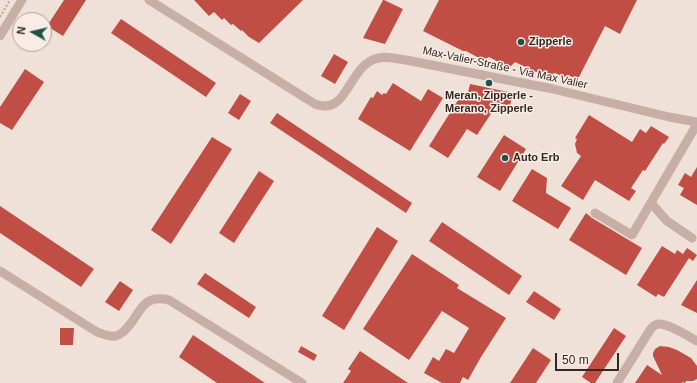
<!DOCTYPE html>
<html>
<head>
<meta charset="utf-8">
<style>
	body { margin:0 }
	#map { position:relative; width:697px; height:383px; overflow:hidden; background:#f0e1d8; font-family:Helvetica,sans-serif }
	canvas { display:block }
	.north { position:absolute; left:12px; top:12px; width:40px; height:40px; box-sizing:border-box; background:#f8ece4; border:1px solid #a99e98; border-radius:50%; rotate:278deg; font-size:11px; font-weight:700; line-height:16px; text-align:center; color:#332826 }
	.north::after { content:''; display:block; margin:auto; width:14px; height:18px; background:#1d534d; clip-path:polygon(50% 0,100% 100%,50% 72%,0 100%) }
	.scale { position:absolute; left:555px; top:353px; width:64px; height:18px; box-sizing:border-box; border:2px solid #332826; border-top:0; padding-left:5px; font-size:12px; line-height:14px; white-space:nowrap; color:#332826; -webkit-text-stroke:3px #f8ece4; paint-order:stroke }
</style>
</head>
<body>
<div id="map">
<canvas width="697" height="383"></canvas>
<div class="north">N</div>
<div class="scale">50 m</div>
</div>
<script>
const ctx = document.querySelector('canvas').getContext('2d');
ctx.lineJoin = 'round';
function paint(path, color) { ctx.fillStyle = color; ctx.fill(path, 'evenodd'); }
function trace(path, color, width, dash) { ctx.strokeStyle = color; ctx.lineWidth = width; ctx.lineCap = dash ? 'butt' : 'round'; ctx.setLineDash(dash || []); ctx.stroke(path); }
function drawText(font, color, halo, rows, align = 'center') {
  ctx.font = font + ' Helvetica,sans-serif'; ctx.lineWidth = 3; ctx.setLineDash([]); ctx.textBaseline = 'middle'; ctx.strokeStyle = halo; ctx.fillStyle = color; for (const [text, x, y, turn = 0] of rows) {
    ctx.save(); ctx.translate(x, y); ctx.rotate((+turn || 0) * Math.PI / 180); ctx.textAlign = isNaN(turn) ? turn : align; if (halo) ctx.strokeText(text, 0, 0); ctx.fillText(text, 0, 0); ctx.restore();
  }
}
paint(new Path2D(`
	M 64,0 L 86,0 L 63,36 L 47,26 Z
	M 194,0 L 303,0 L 259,43 L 249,37 L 242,30 L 241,31 L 233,24 L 231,25 L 224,18 L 222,20 L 214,12 L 209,16 Z
	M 383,0 L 384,0 L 403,9 L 385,44 L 363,38 Z
	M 439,0 L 637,0 L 620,34 L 605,26 L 579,77 L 577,79 L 568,75 L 564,77 L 555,73 L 550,75 L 541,71 L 536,72 L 515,62 L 511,66 L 508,67 L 489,57 L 484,60 L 481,59 L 466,51 L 463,51 L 423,31 Z
	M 121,19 L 216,83 L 206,97 L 111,33 Z
	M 334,54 L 348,62 L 335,84 L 321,76 Z
	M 25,69 L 44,82 L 12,130 L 0,123 L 0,107 Z
	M 393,83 L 421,101 L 428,89 L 443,98 L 410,151 L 358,119 L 371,97 L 373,98 L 377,91 L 382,95 L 384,93 L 386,94 Z
	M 470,84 L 513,93 L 510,106 L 498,103 L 477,135 L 467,129 L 448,158 L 429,146 L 460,97 L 466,101 Z
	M 240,94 L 251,101 L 239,120 L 228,113 Z
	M 277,113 L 412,203 L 406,213 L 270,123 Z
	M 589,115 L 632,142 L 640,129 L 646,133 L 651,126 L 669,137 L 664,144 L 663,143 L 645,171 L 643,170 L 631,188 L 636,191 L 629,201 L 595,180 L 583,200 L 561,186 L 581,156 L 577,153 L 575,144 L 577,139 L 575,138 Z
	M 504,135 L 526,149 L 500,191 L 477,177 Z
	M 212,137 L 232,149 L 171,244 L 151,230 Z
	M 697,167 L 697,205 L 680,195 L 684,188 L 678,185 L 685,173 L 691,177 Z
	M 532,169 L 547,178 L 546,193 L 571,208 L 558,229 L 512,201 Z
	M 259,171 L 274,181 L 234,243 L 219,233 Z
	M 0,206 L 94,269 L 81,287 L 0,233 Z
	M 586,213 L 592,218 L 642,248 L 626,275 L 569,240 Z
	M 442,222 L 522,276 L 509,295 L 429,241 Z
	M 377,227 L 398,241 L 344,330 L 322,316 Z
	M 662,246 L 675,254 L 677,250 L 683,254 L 687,248 L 697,255 L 693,261 L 689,258 L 664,297 L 658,294 L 656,297 L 637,285 Z
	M 412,254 L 459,285 L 457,288 L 506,318 L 481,357 L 468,380 L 463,377 L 460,383 L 442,383 L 424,373 L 433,357 L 439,361 L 446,349 L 454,353 L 469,328 L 442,311 L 409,360 L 363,329 Z
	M 205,273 L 256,307 L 249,318 L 197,284 Z
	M 697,280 L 697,313 L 681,305 Z
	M 120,281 L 133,290 L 119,311 L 105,302 Z
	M 534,291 L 561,309 L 554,320 L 526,302 Z
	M 60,328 L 74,328 L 73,345 L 60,345 Z
	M 614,328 L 626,336 L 595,383 L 591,383 L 582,377 Z
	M 193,335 L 265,383 L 217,383 L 179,357 Z
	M 301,346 L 317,355 L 314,361 L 298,352 Z
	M 660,346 L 669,347 L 677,350 L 691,358 L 697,366 L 697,379 L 693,381 L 686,381 L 685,383 L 682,382 L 682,383 L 635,383 L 647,365 L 662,375 L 653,356 L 653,353 L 655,349 Z
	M 533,348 L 551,360 L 536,383 L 510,383 Z
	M 360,351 L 408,383 L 343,383 L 351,371 L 348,369 Z`), '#c14e45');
trace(new Path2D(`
	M 0,17 L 10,0`), '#b3998f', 1.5, [2, 2]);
trace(new Path2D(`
	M 149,0 L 315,104 C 347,117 348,68 375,59 C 385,55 396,59 406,60 L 553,89 L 669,117 L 697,122
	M 0,36 L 22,0
	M 651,203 L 667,221 L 692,238
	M 595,213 L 632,235 L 697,124
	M 0,271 L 97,332 C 103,334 109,337 115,336 C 118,336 121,333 123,332 C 141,317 139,293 169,300 L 302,383
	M 617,383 L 650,330 C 652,327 654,325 658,324 C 668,323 688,336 697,341`), '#c7afa5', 9);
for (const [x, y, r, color] of [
	[521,42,4,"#1d534d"],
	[489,83,4,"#1d534d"],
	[505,158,4,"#1d534d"]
]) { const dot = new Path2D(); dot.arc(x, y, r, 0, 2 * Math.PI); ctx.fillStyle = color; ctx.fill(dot); trace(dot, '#f8ece4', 1.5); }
drawText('bold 11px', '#332826', '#f8ece4', [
	["Zipperle",529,42],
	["Meran, Zipperle -",489,96,"center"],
	["Merano, Zipperle",489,109,"center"],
	["Auto Erb",513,158]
], 'left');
drawText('11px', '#332826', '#f8ece4', [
	["Max-Valier-Straße - Via Max Valier",505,68,12]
]);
</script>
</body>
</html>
